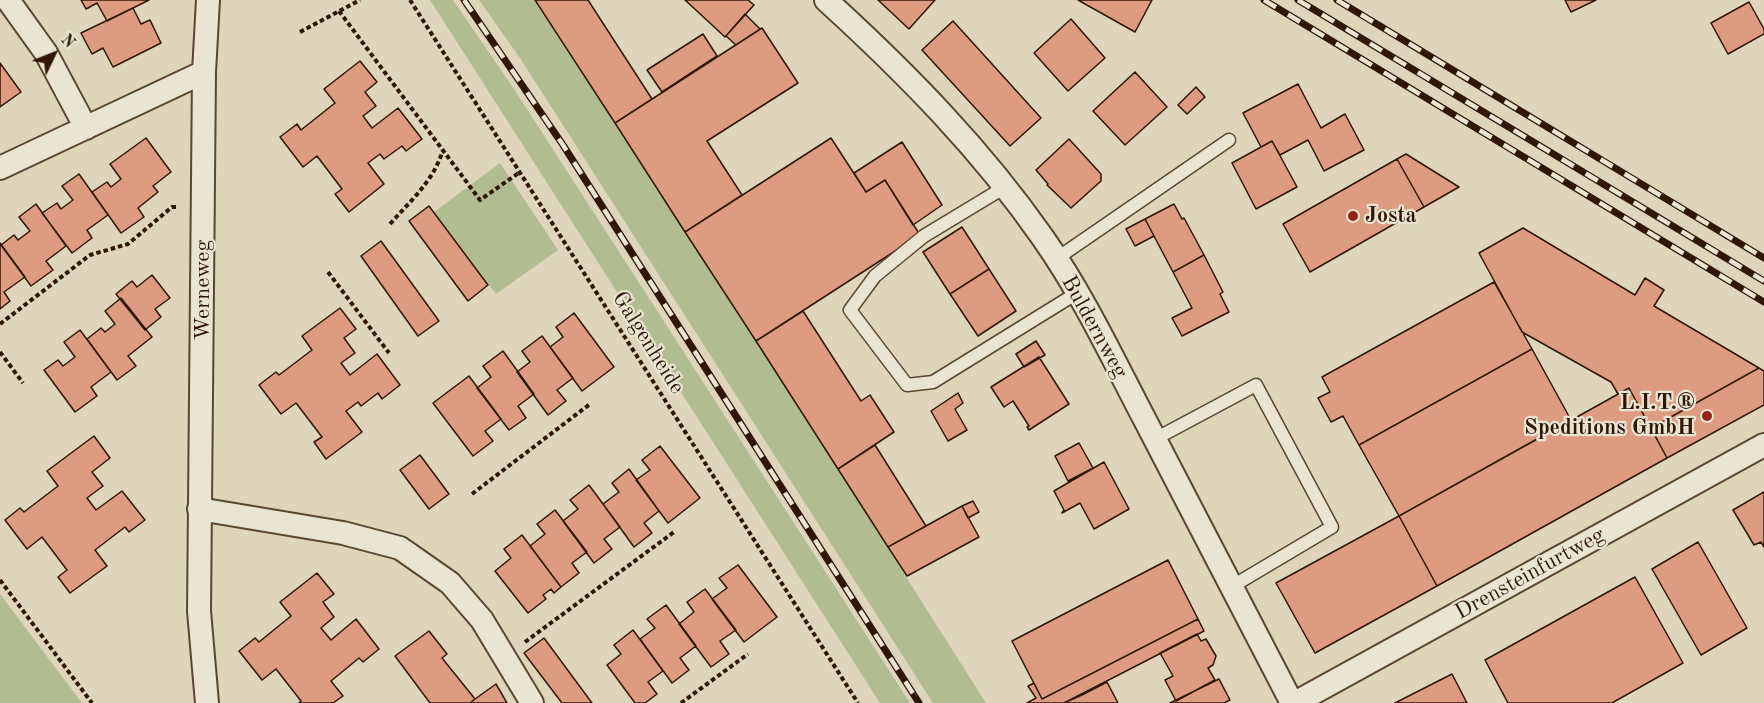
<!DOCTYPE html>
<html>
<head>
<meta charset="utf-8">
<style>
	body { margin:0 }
	#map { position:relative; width:1764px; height:703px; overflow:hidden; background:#ded5bb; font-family:"Old Standard TT",serif }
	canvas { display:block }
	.north { position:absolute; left:24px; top:24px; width:60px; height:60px; -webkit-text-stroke:4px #eae4d3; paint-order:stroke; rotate:47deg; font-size:16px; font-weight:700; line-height:24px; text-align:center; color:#2f1605 }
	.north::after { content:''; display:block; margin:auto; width:21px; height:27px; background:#2f1605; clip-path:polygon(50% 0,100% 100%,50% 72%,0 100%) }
</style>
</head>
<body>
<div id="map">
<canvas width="1764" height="703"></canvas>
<div class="north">N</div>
</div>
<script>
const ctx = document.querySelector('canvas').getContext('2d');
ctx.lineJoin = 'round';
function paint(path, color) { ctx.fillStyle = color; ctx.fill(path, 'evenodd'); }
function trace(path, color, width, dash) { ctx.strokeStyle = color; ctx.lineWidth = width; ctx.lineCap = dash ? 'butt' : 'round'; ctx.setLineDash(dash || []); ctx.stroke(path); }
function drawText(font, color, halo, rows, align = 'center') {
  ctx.font = font + ' "Old Standard TT",serif'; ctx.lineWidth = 4.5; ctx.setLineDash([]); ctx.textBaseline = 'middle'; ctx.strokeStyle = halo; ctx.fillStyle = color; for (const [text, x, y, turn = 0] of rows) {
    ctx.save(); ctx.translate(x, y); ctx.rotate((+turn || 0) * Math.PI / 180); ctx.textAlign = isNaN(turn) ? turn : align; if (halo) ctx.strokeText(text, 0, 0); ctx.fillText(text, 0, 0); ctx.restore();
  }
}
paint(new Path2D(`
	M 430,0 L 453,0 L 516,92 L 910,703 L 880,703 Z
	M 479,0 L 534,0 L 757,342 L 986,703 L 933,703 L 520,58 Z
	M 500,163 L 558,250 L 496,294 L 434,212 Z
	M 0,594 L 82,703 L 0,703 Z`), '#b1bd90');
const building = new Path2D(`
	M 81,0 L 149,0 L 107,21 L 97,3 L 86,9 Z
	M 535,0 L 588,0 L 652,99 L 615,123 Z
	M 685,0 L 748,0 L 754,5 L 725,37 Z
	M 878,0 L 935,0 L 909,29 Z
	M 1078,0 L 1152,0 L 1135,32 Z
	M 1565,0 L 1596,0 L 1571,12 Z
	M 1749,2 L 1764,29 L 1764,34 L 1728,54 L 1711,23 Z
	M 133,8 L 141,24 L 150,20 L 161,43 L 113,67 L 103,48 L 92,54 L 81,33 Z
	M 745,14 L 760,29 L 736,45 L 726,36 Z
	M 1071,19 L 1105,58 L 1068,91 L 1034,53 Z
	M 953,21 L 1041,118 L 1010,146 L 922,50 Z
	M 762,28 L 798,83 L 707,141 L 742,195 L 685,232 L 615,123 Z
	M 703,34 L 717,56 L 662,92 L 647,70 Z
	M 360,61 L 377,82 L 365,92 L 376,106 L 363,116 L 372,128 L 398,108 L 422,139 L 406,151 L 402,146 L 384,159 L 380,154 L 368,163 L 384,184 L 349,212 L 335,194 L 342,189 L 317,156 L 303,167 L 280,137 L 297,124 L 301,130 L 335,103 L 324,89 Z
	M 0,63 L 21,92 L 0,107 Z
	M 1135,72 L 1167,107 L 1125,145 L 1093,111 Z
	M 1298,84 L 1321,128 L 1345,114 L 1364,150 L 1324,171 L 1308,140 L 1280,155 L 1272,141 L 1261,147 L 1243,113 Z
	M 1196,87 L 1205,97 L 1187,114 L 1178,105 Z
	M 146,138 L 171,172 L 153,186 L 158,192 L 138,208 L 144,217 L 121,233 L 92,192 L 107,182 L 111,187 L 121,179 L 110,164 Z
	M 831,138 L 866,192 L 885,180 L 920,235 L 756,341 L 685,232 Z
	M 1069,139 L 1101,174 L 1101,181 L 1071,208 L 1047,185 L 1048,184 L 1036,170 Z
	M 1272,141 L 1297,187 L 1256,209 L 1232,163 Z
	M 902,142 L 942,205 L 913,225 L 885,180 L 866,192 L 854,173 Z
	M 1406,154 L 1459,187 L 1424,207 L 1397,159 Z
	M 1397,159 L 1424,207 L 1310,272 L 1283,224 Z
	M 79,174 L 108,215 L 87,230 L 92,238 L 72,253 L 42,213 L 57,203 L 61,209 L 73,200 L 62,186 Z
	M 36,204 L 66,246 L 46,261 L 53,270 L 31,286 L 1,245 L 14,235 L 18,240 L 30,231 L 19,217 Z
	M 1174,204 L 1182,219 L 1184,218 L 1204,255 L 1173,272 L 1145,219 Z
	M 429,206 L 488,285 L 468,301 L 409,221 Z
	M 1145,219 L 1154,236 L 1135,246 L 1126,229 Z
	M 962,227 L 989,269 L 950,294 L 923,252 Z
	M 1523,228 L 1635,295 L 1645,278 L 1664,290 L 1654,306 L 1759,368 L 1651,428 L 1629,388 L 1618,394 L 1611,382 L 1522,332 L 1479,253 Z
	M 381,241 L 439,321 L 418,336 L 361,256 Z
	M 0,243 L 25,277 L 4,292 L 10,301 L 0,309 Z
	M 1204,255 L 1223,292 L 1220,294 L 1229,312 L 1182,336 L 1172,318 L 1192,308 L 1173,272 Z
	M 989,269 L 1016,311 L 978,336 L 950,294 Z
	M 152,275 L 170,298 L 155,309 L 161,317 L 145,330 L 116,294 L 132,281 L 137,287 Z
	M 1494,282 L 1532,349 L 1359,445 L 1343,416 L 1331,422 L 1318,398 L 1330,392 L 1322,377 Z
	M 121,298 L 152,337 L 128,356 L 136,366 L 117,380 L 87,339 L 101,328 L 105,332 L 115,324 L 105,311 Z
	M 340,308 L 356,329 L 344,338 L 355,353 L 341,363 L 350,375 L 377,354 L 400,385 L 382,399 L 378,393 L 361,406 L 358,402 L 346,411 L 362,432 L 326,459 L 314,442 L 322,437 L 296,403 L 281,414 L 259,385 L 276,372 L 279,375 L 312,350 L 302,336 Z
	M 803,311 L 861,401 L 870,395 L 894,432 L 838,469 L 756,341 Z
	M 574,313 L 614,367 L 582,391 L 550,347 L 563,337 L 556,327 Z
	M 80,330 L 111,372 L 91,387 L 97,396 L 75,412 L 44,370 L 58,360 L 63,366 L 75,357 L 64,342 Z
	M 542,336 L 573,378 L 557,390 L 566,401 L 548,415 L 517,372 L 530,362 L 522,351 Z
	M 1036,341 L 1045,355 L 1024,367 L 1016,354 Z
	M 1532,349 L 1571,420 L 1399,516 L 1359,445 Z
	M 503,351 L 534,394 L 518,406 L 526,418 L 509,430 L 477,388 L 491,377 L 483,366 Z
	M 1039,357 L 1069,404 L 1029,430 L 1027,427 L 1029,426 L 1013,401 L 1004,407 L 991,387 Z
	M 1759,368 L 1764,371 L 1764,405 L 1667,458 L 1651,428 Z
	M 469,376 L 501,419 L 485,431 L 493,441 L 473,456 L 433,403 Z
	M 1629,388 L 1667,458 L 1437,586 L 1399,516 Z
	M 958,393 L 963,403 L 955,409 L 967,430 L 948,441 L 931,411 Z
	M 94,436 L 110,458 L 92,472 L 103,486 L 87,498 L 96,510 L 122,491 L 145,520 L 129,532 L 125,527 L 95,550 L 107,566 L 70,593 L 58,577 L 67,570 L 42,537 L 27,549 L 5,520 L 20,508 L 24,512 L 58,486 L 47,471 Z
	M 1079,443 L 1093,468 L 1068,481 L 1055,456 Z
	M 875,445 L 926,526 L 888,547 L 838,469 Z
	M 660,446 L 700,498 L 668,523 L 636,480 L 650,470 L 642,460 Z
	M 420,455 L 449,494 L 429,509 L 400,470 Z
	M 1104,462 L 1129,509 L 1094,529 L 1080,503 L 1062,513 L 1064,510 L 1054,491 Z
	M 629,469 L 659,511 L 644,523 L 652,533 L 634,547 L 603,504 L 619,492 L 612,483 Z
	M 589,485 L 620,527 L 604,539 L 612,549 L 594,563 L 563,521 L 578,509 L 570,500 Z
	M 1764,492 L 1764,547 L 1761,542 L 1754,545 L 1733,510 Z
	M 973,501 L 979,512 L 968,518 L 962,506 Z
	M 962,506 L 979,537 L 907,576 L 888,547 Z
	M 555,510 L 587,552 L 572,563 L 579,573 L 561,587 L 530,546 L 545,534 L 537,524 Z
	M 1399,516 L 1437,586 L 1315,653 L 1276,583 Z
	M 522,535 L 561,587 L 554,593 L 551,589 L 543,595 L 546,599 L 528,613 L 495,571 L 511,558 L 504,549 Z
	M 1698,542 L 1747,628 L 1701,655 L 1652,569 Z
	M 1168,560 L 1198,619 L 1042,699 L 1012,641 Z
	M 738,565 L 777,617 L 744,642 L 712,599 L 727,588 L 719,578 Z
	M 317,573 L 334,594 L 323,602 L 334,617 L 321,628 L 331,640 L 356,619 L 379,649 L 363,662 L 359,658 L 331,681 L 343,696 L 333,703 L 299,703 L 301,701 L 276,669 L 262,680 L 239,651 L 255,638 L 259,642 L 291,616 L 280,602 Z
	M 1635,577 L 1683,663 L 1612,703 L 1508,703 L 1485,660 Z
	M 705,589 L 736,630 L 720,641 L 729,654 L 711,667 L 679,624 L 694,612 L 687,602 Z
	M 666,605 L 696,646 L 680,658 L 689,670 L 672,683 L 640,639 L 655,628 L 647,619 Z
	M 1198,619 L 1204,631 L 1064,703 L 1027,703 L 1036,698 L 1028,686 L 1034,683 L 1042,699 Z
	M 633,630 L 663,671 L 648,682 L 657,694 L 645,703 L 635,703 L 607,665 L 621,654 L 614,645 Z
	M 429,631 L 447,654 L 442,658 L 475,699 L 470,703 L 430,703 L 395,656 Z
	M 1197,634 L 1201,641 L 1206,639 L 1216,656 L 1213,665 L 1208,668 L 1215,680 L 1176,701 L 1165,680 L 1173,676 L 1160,653 Z
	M 544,638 L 592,703 L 562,703 L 524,653 Z
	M 1452,674 L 1467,703 L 1395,703 Z
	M 1219,679 L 1230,700 L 1224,703 L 1170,703 Z
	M 1107,682 L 1118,703 L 1064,703 L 1082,695 Z
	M 496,684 L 507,703 L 470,703 L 475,699 Z`);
paint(building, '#dd9c82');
trace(building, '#2f1605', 1.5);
const service = new Path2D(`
	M 1005,187 L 924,236 L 875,276 L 850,310 L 907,385 L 933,382 L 1077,293
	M 1056,259 L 1229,140
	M 1155,439 L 1256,385 L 1332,527 L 1231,587`);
const minor = new Path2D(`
	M 8,0 L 46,53 L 86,128
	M 826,0 C 906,73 981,149 1043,238 C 1083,295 1113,359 1145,420 C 1194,514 1243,609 1292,703
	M 0,168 L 204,72
	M 199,509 L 343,533 L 400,548 L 450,583 L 482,620 L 532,703
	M 207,703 L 199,611 L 204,72 L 208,0
	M 1295,703 L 1764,445`);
trace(service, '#5b4632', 15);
trace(minor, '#5b4632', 26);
trace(new Path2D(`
	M 410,0 L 858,703
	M 339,11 L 480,200 L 520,172
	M 300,32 L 360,0
	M 390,224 C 411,200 433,182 443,150
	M 328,272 L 389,353
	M 0,324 L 90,255 L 128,244 L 172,207 L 177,207
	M 0,352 L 23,383
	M 472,494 L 590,404
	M 0,580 L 92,703
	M 525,642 L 674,532
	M 681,703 L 748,654`), '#2f1605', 4, [4.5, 3]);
trace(service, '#eae4d3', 12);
trace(minor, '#eae4d3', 22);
const rail = new Path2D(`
	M 464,0 L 563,145 L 919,703
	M 1264,0 L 1764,302
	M 1298,0 L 1764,281
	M 1337,0 L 1764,258`);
trace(rail, '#2f1605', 7);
trace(rail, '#eae4d3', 4.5, [14]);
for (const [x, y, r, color] of [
	[1353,216,6,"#8f2418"],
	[1707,416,6,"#8f2418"]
]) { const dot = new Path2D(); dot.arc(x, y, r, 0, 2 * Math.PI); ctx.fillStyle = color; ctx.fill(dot); trace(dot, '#eae4d3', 2); }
drawText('bold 22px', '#2f1605', '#eae4d3', [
	["Josta",1365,216],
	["L.I.T.®",1695,403,"right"],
	["Speditions GmbH",1695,428,"right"]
], 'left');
drawText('22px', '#2f1605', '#eae4d3', [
	["Werneweg",203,290,-90],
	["Buldernweg",1094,327,61],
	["Galgenheide",648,343,58],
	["Drensteinfurtweg",1530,574,-29]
]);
</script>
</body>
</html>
